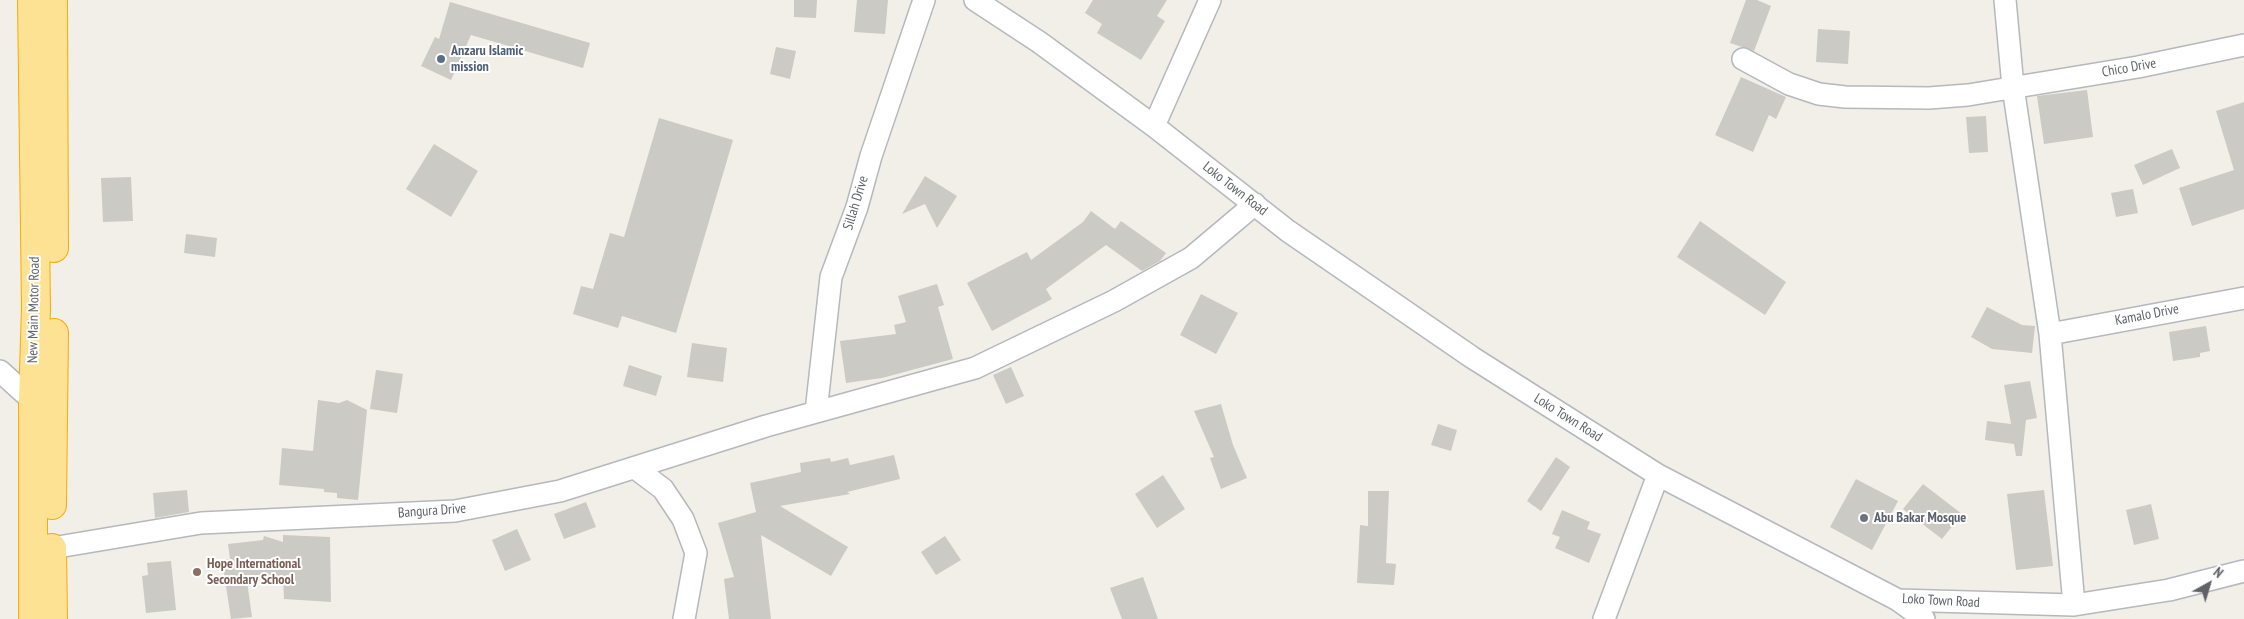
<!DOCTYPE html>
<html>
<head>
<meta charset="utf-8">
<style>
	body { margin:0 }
	#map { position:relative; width:2244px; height:619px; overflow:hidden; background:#f1efe8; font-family:"PT Sans Narrow",sans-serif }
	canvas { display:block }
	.north { position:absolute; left:2184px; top:559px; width:50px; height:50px; -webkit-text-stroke:4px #fff; paint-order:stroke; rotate:39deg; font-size:14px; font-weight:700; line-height:20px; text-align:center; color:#5f6368 }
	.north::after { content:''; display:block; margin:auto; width:18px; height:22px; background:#5f6368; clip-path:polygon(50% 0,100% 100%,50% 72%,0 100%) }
</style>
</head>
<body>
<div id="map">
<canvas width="2244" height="619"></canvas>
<div class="north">N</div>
</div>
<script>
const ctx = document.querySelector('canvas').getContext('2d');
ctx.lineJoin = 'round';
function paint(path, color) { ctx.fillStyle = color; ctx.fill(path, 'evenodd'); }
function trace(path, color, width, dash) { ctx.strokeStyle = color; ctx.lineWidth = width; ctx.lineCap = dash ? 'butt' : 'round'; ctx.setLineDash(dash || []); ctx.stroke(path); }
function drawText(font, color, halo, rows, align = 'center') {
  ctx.font = font + ' "PT Sans Narrow",sans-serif'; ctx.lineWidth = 4; ctx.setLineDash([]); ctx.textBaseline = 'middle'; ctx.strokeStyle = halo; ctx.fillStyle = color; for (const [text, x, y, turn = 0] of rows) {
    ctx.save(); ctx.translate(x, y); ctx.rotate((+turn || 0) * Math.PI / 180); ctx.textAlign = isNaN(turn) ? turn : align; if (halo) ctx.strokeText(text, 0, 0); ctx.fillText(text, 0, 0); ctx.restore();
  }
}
paint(new Path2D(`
	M 794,0 L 817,0 L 816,18 L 794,17 Z
	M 857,0 L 888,0 L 885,34 L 854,32 Z
	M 1093,0 L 1167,0 L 1157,16 L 1165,21 L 1141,60 L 1097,33 L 1102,24 L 1085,13 Z
	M 1746,0 L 1757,0 L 1771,6 L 1754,51 L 1730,43 Z
	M 450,2 L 590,43 L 583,68 L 471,35 L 451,80 L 421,66 L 435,37 L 439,39 Z
	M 1818,29 L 1850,31 L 1848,64 L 1816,62 Z
	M 776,47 L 796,51 L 790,79 L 770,74 Z
	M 1741,77 L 1786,97 L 1776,119 L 1769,115 L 1753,152 L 1715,135 Z
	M 2087,90 L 2093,137 L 2044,144 L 2037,96 Z
	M 2244,102 L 2244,209 L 2192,226 L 2179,188 L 2234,170 L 2216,111 Z
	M 1986,116 L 1988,152 L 1969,153 L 1966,117 Z
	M 659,118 L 733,140 L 676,333 L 622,316 L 618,328 L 573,314 L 581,286 L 593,289 L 610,233 L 624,237 Z
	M 434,144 L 478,171 L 451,217 L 406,189 Z
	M 2172,149 L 2180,168 L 2143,185 L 2134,165 Z
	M 925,176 L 957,196 L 937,228 L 925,204 L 902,214 Z
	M 131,177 L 133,221 L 103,222 L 101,178 Z
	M 2133,189 L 2138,213 L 2116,217 L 2111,193 Z
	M 1091,211 L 1115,229 L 1121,221 L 1166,253 L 1160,261 L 1142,271 L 1106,245 L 1046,289 L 1052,299 L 992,331 L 967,283 L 1027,252 L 1031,260 L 1083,222 Z
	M 1700,221 L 1786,282 L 1765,315 L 1677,257 Z
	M 186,234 L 217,238 L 215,257 L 184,253 Z
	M 937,284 L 944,305 L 938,307 L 953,359 L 882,378 L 846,383 L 840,341 L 896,334 L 894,325 L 906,322 L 898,296 Z
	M 1201,294 L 1238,313 L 1216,354 L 1180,335 Z
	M 1987,307 L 2022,325 L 2035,326 L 2032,353 L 1992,349 L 1971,337 Z
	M 2206,326 L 2210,351 L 2200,353 L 2200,357 L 2173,361 L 2169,332 Z
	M 692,343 L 727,348 L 723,382 L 687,377 Z
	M 629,365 L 662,376 L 656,396 L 623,386 Z
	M 1011,367 L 1024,396 L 1006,404 L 993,375 Z
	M 376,370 L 403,374 L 397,413 L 370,409 Z
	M 2030,381 L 2037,418 L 2026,420 L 2022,456 L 2016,456 L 2014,444 L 1985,440 L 1987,421 L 2011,424 L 2004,385 Z
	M 318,400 L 339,403 L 347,400 L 367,410 L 358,500 L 337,498 L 337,493 L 324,492 L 324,489 L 279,485 L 282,448 L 313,451 Z
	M 1221,404 L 1233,445 L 1247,478 L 1221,489 L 1210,458 L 1214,457 L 1194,411 Z
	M 1438,424 L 1457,430 L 1451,451 L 1431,445 Z
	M 894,455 L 900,479 L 847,492 L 850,494 L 780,506 L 848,547 L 831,576 L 761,535 L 771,619 L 729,619 L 724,579 L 734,577 L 718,523 L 756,512 L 750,483 L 801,472 L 800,463 L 830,458 L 831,462 L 848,458 L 850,465 Z
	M 1556,457 L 1570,467 L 1541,511 L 1527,501 Z
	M 1163,475 L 1185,509 L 1157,528 L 1135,494 Z
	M 1856,479 L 1898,501 L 1872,550 L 1830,527 Z
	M 1923,484 L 1962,514 L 1942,539 L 1903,509 Z
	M 187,490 L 189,512 L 155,518 L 153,493 Z
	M 2044,490 L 2053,566 L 2016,570 L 2007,494 Z
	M 1368,491 L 1389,491 L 1386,563 L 1396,564 L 1394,585 L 1357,583 L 1360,525 L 1368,526 Z
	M 586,502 L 596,527 L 564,539 L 554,514 Z
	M 2151,504 L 2159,539 L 2134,545 L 2126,510 Z
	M 1562,510 L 1590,522 L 1587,529 L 1601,534 L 1589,563 L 1555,548 L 1560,537 L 1552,534 Z
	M 517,529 L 531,560 L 505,571 L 492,540 Z
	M 283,535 L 330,537 L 331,602 L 284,599 L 283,576 L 247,581 L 252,617 L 231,619 L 222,560 L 230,559 L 228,544 L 263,540 L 264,536 L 283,542 Z
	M 945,536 L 961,560 L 936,575 L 921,552 Z
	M 171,561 L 176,610 L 146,613 L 142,576 L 148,575 L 147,563 Z
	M 1143,577 L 1158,619 L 1122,619 L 1110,588 Z`), '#cccac5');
const street = new Path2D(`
	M 975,0 L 1039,42 L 1154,126 L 1288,231 L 1473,358 L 1658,475 L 1898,600 L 2074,605 L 2169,590 L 2244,571
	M 2005,0 L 2013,87 L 2050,334 L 2074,605
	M 1743,59 L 1789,84 L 1819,94 L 1845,97 L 1929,98 L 1968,95 L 2138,67 L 2244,45
	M 1154,126 L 1210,0
	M 2050,334 L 2244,298
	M 0,371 L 33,401
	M 816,412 L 831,277 L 857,207 L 871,156 L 924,0
	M 635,468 L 663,489 L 683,519 L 696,553 L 684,619
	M 52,548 L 201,523 L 455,511 L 560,491 L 766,426 L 975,368 L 1114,301 L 1191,258 L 1255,204
	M 1898,600 L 1924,619
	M 1604,619 L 1658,475`);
const highway = new Path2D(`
	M 32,0 L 36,308 L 33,401 L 33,619
	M 53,0 L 54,248
	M 52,505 L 54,333
	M 52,548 L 53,619`);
trace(street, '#b5b8bc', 24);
trace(highway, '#f9ab00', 30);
trace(street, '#fff', 21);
trace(highway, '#fde293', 28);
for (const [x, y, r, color] of [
	[441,59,5,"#5c6f8a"],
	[1864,518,5,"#6b7280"],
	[197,572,5,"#8d6e63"]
]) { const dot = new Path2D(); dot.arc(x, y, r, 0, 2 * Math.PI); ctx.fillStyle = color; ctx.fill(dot); trace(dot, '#fff', 2); }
drawText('bold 14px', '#4e5e75', '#fff', [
	["Anzaru Islamic",451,51],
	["mission",451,67]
], 'left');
drawText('14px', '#5f6368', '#fff', [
	["Chico Drive",2129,68,-10],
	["Loko Town Road",1235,189,38],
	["Sillah Drive",856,203,-73],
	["New Main Motor Road",34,310,-89],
	["Kamalo Drive",2147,315,-11],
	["Loko Town Road",1568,418,32],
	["Bangura Drive",432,511,-4],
	["Loko Town Road",1941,601,3]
]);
drawText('bold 14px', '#5b616d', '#fff', [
	["Abu Bakar Mosque",1874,518]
], 'left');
drawText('bold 14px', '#785e54', '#fff', [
	["Hope International",207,564],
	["Secondary School",207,580]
], 'left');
</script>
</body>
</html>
